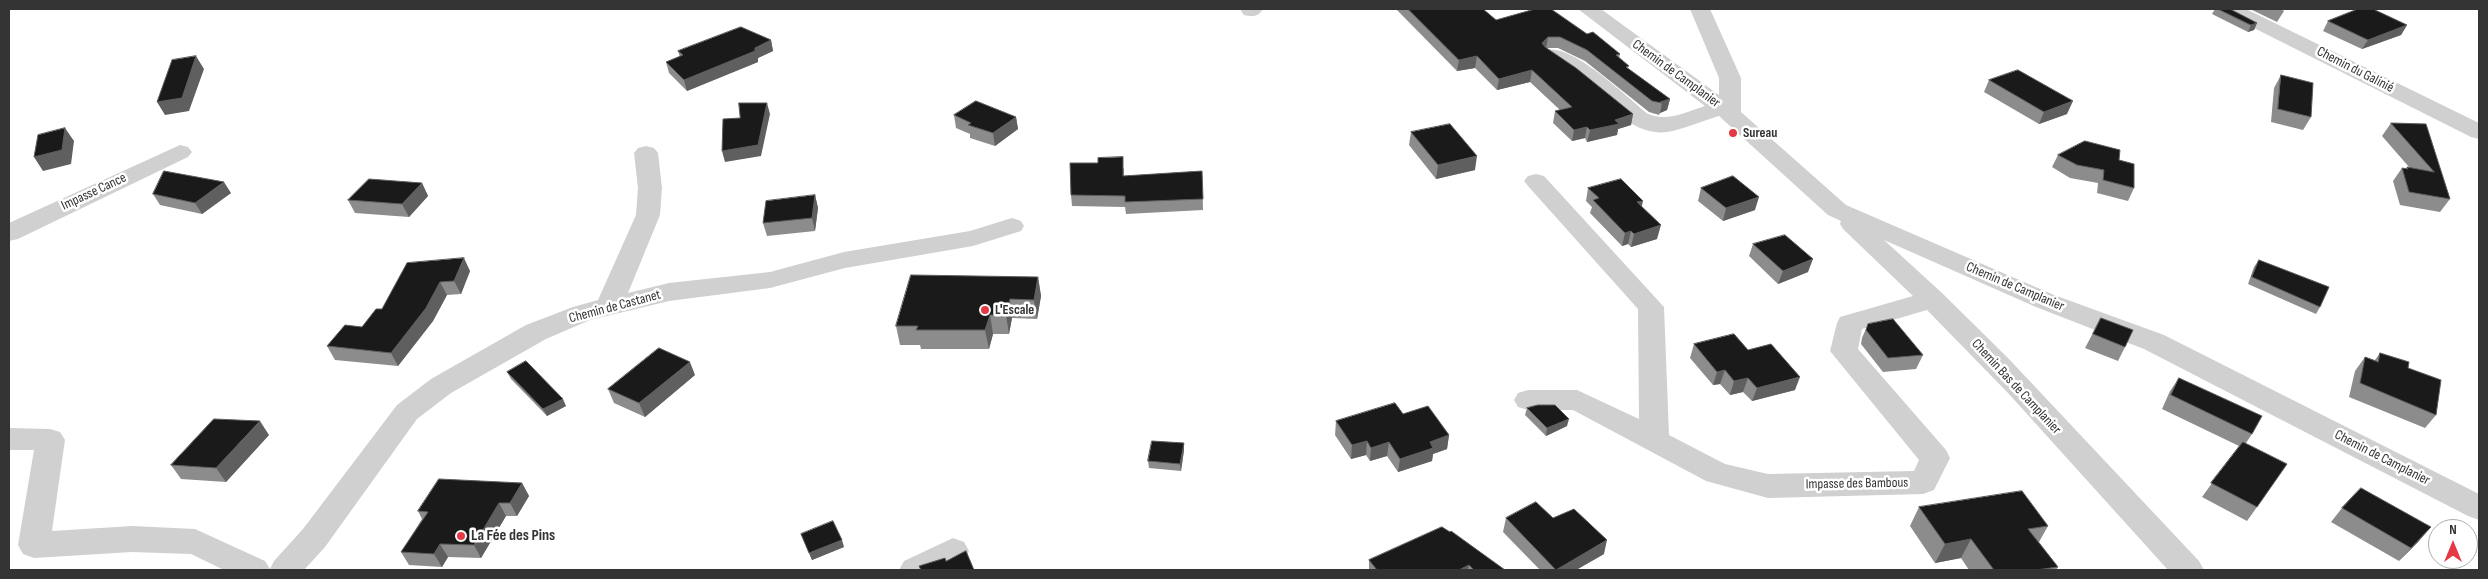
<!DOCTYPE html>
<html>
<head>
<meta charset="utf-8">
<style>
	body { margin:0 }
	#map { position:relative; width:2488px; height:579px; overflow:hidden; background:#fff; font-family:"Sofia Sans Condensed",sans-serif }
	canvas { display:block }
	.frame { position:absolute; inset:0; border:10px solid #333; pointer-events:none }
	.north { position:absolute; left:2428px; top:519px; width:50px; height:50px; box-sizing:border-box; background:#fff; border:1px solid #adadad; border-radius:50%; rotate:0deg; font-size:14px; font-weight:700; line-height:20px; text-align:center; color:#333 }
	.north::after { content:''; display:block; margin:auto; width:18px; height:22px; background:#e63946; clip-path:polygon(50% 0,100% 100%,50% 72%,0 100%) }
</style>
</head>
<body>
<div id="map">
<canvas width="2488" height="579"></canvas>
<div class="frame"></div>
<div class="north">N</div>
</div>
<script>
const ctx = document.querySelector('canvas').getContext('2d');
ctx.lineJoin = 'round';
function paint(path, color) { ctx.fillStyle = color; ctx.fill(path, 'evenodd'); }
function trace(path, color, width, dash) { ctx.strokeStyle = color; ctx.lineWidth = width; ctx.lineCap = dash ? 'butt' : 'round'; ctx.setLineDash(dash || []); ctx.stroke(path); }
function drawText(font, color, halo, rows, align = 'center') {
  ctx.font = font + ' "Sofia Sans Condensed",sans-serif'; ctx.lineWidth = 5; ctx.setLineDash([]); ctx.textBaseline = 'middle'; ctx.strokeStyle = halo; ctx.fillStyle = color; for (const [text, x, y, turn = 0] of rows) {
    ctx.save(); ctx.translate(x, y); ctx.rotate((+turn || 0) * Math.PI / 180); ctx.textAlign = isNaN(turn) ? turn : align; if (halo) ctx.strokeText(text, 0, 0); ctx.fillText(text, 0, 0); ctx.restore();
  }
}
paint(new Path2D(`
	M 1242,9 L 1263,9 C 1258,17 1253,17 1244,15 L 1241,11 Z
	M 1578,9 L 1601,9 L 1719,95 L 1719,78 L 1690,9 L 1710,9 L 1741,78 L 1741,112 L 1846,205 L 2054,295 L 2164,335 L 2479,494 L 2479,520 L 2468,516 L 2144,349 L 2036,307 L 1884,240 L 1942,293 L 2008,358 L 2199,561 L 2204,570 L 2168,570 L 2008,393 L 1927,310 L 1862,329 L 1858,349 L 1946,450 L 1950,458 L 1934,490 L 1923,494 L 1768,498 L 1706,481 L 1573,410 L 1528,410 L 1518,407 L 1514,400 L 1518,393 L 1528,390 L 1577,390 L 1639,419 L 1638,309 L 1528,186 L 1524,181 L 1528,176 L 1536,174 L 1544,176 L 1664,307 L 1669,435 L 1725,464 L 1768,474 L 1914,471 L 1919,460 L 1830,351 L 1837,323 L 1840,317 L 1913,296 L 1843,229 L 1840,224 L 1841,221 L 1828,215 L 1719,116 C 1702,121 1684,129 1667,132 C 1633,137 1603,100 1579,81 C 1571,74 1547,61 1542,54 L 1546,50 C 1572,43 1627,97 1648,114 C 1667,122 1686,112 1705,106 Z
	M 2221,9 L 2246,9 L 2479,123 L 2479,139 L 2471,137 L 2224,13 Z
	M 180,145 L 188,147 L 192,152 L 188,157 L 18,239 L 9,241 L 9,223 Z
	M 646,146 L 654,148 L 658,153 L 662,188 L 660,215 L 628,293 L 669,283 L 770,272 L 844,252 L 970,231 L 1012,218 L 1021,221 L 1024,226 L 1021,231 L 973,246 L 845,268 L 770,288 L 669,301 L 590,320 L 546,339 L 451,393 L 417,419 L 325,547 L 304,570 L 224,570 L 191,554 L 132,552 L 34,558 L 23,554 L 18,545 L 34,450 L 9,450 L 9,428 L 50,429 L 60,432 L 65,440 L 52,531 L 132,526 L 195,529 L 265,561 L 270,569 L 274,561 L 303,529 L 397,405 L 431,379 L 526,325 L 573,307 L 598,300 L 636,215 L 638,188 L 634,153 L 638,148 Z
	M 953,538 L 964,542 L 969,551 C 956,576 923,570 899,570 L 904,561 Z`), '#d0d0d0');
paint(new Path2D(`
	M 1396,9 L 1483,9 L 1496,20 L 1587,34 L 1620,54 L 1619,58 L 1629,69 L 1670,99 L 1667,110 L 1660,113 L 1659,115 L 1649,112 L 1585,61 L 1558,48 L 1547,48 L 1633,114 L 1631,125 L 1618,129 L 1617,135 L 1587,142 L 1585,138 L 1572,141 L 1553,123 L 1555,111 L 1560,110 L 1530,82 L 1497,90 L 1475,68 L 1457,71 Z
	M 2215,9 L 2230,9 L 2257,23 L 2254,30 L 2248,32 L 2212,14 Z
	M 2250,9 L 2282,9 L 2281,9 L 2284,11 L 2277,22 Z
	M 2375,10 L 2407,25 L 2401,35 L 2362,49 L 2323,31 L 2328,21 Z
	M 771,40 L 773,51 L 758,58 L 758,62 L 687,91 L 669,73 L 666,62 L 680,57 L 678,51 Z
	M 2281,75 L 2311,117 L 2303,130 L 2271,122 L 2274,88 Z
	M 1989,80 L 2067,114 L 2039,124 L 1984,92 Z
	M 954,115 L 1016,117 L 1018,129 L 995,146 L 970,138 L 970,134 L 956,128 Z
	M 2391,123 L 2426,124 L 2450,199 L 2440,212 L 2400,205 L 2393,181 L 2402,168 L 2406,169 L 2407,167 L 2409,167 L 2382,136 Z
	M 1411,132 L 1475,170 L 1436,179 L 1409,145 Z
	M 2058,155 L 2119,160 L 2134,188 L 2128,201 L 2097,193 L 2098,183 L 2070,178 L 2052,167 Z
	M 1124,168 L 1124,176 L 1202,171 L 1203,210 L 1126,214 L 1125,207 L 1072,206 L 1071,195 Z
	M 422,183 L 428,196 L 409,217 L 355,213 L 348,200 Z
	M 1588,188 L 1642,207 L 1657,239 L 1631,247 L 1628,244 L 1622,246 L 1590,213 L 1592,207 L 1586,201 Z
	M 1701,188 L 1755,210 L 1723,221 L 1698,201 Z
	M 231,193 L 202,214 L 160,205 L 153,194 Z
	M 815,195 L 818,208 L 815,231 L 767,236 L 763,223 Z
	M 1753,244 L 1808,272 L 1778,284 L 1749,256 Z
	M 2259,260 L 2320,307 L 2316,314 L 2248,284 L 2254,267 Z
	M 407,263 L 470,271 L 461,294 L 447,295 L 433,321 L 398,366 L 335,360 L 327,346 L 362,327 L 382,309 Z
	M 1038,277 L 1041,296 L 1037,319 L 1012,318 L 1009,334 L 993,334 L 989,349 L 921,349 L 920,345 L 900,345 L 896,326 Z
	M 2101,318 L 2125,347 L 2118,361 L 2085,348 Z
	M 1868,324 L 1923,355 L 1916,369 L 1883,372 L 1861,344 L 1862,338 Z
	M 1694,344 L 1748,350 L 1795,390 L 1752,401 L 1743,392 L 1730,395 L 1720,384 L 1713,385 L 1690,358 Z
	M 2380,353 L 2408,368 L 2436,415 L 2425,428 L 2349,397 L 2355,371 L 2365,357 L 2375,360 Z
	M 507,372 L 566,406 L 547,416 L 511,379 Z
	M 695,375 L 645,417 L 614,403 L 608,389 Z
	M 2179,378 L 2252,434 L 2246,443 L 2257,507 L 2247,521 L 2202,497 L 2239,446 L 2162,409 L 2170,391 Z
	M 1527,408 L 1567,426 L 1546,436 L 1525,415 Z
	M 1403,414 L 1449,435 L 1447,449 L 1433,454 L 1432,461 L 1398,472 L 1387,456 L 1370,461 L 1366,455 L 1351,459 L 1335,435 L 1336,421 Z
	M 269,435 L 226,482 L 181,479 L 171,465 Z
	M 1184,443 L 1184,450 L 1181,471 L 1149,468 L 1148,461 Z
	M 522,483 L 529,496 L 517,516 L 506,516 L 481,558 L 448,557 L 442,567 L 409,565 L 401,552 L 422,519 L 418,511 Z
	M 1919,507 L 2048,526 L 2039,542 L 2058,567 L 2056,570 L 1969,570 L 1961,558 L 1935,563 L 1910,526 Z
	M 2342,508 L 2419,541 L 2399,561 L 2331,522 Z
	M 1506,518 L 1553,518 L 1604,554 L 1576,570 L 1540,570 L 1503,532 Z
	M 1442,527 L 1505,570 L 1369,570 L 1369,560 Z
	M 801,534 L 844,547 L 812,560 Z`), '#8c8c8c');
paint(new Path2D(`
	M 2257,23 L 2254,30 L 2248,32 L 2251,25 Z
	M 2407,25 L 2401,35 L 2362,49 L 2368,40 Z
	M 1548,37 L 1546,48 L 1542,43 Z
	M 771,40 L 773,51 L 758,58 L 758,62 L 687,91 L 684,80 Z
	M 196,56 L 204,69 L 189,111 L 165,115 L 157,102 Z
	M 1477,56 L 1475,68 L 1457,71 L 1459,60 Z
	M 1532,70 L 1530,82 L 1497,90 L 1499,79 Z
	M 1670,99 L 1667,110 L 1660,113 L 1662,103 L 1660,102 Z
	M 2073,101 L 2067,114 L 2039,124 L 2044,112 Z
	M 767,103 L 770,114 L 761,156 L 725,162 L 722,151 Z
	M 1633,114 L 1631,125 L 1618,129 L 1617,135 L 1587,142 L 1590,130 L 1615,120 Z
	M 1016,117 L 1018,129 L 995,146 L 993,133 Z
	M 1587,127 L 1585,138 L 1572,141 L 1574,130 Z
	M 65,128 L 74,141 L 71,164 L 43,171 L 34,157 Z
	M 1477,156 L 1475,170 L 1436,179 L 1438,165 Z
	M 224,182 L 231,193 L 202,214 L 195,203 Z
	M 422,183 L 428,196 L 409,217 L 402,204 Z
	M 815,195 L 818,208 L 815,231 L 812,218 Z
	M 1759,197 L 1755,210 L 1723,221 L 1726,208 Z
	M 1643,201 L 1640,214 L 1637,202 Z
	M 1661,225 L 1657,239 L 1631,247 L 1634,234 Z
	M 1631,231 L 1628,244 L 1622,246 L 1625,233 Z
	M 464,258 L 470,271 L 461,294 L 454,281 Z
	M 1813,259 L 1808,272 L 1778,284 L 1783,271 Z
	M 1038,277 L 1041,296 L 1037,319 L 1034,300 Z
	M 440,282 L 447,295 L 433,321 L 398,366 L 391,353 Z
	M 1010,299 L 1012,318 L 1009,334 L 1006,315 Z
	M 990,315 L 993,334 L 989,349 L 985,330 Z
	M 690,362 L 695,375 L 645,417 L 639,403 Z
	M 1725,370 L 1720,384 L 1713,385 L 1717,372 Z
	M 1800,377 L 1795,390 L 1752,401 L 1757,388 Z
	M 1748,378 L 1743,392 L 1730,395 L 1734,381 Z
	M 563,399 L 566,406 L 547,416 L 543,409 Z
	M 1569,419 L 1567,426 L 1546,436 L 1547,428 Z
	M 260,421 L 269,435 L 226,482 L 216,468 Z
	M 1449,435 L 1447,449 L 1433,454 L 1432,461 L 1398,472 L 1400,459 L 1430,442 Z
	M 1367,441 L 1366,455 L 1351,459 L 1352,445 Z
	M 1389,442 L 1387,456 L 1370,461 L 1371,448 Z
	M 1184,443 L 1184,450 L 1181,471 L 1180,464 Z
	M 522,483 L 529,496 L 517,516 L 510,503 Z
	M 499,503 L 506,516 L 481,558 L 474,545 Z
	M 2431,527 L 2419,541 L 2399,561 L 2411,548 Z
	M 1971,539 L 1961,558 L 1935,563 L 1945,544 Z
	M 842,540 L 844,547 L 812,560 L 809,553 Z
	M 1607,540 L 1604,554 L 1576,570 L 1556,570 Z
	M 440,544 L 448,557 L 442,567 L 434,554 Z
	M 1469,565 L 1468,570 L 1459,570 Z`), '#5f5f5f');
const building = new Path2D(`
	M 1408,9 L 1483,9 L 1496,20 L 1535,9 L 1551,9 L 1587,34 L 1593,32 L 1620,54 L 1616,55 L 1629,66 L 1626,67 L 1670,99 L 1660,102 L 1662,103 L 1652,101 L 1587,50 L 1560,37 L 1548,37 L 1542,43 L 1545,47 L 1576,68 L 1633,114 L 1615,120 L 1619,124 L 1590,130 L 1587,127 L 1574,130 L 1555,111 L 1572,107 L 1532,70 L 1499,79 L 1477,56 L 1459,60 Z
	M 2218,9 L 2230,9 L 2257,23 L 2251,25 Z
	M 2358,9 L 2375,9 L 2375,10 L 2407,25 L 2368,40 L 2328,21 Z
	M 741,27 L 771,40 L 755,48 L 755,51 L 684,80 L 666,62 L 683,55 L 678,51 Z
	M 196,56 L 182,98 L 157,102 L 172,60 Z
	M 2018,70 L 2073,101 L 2044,112 L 1989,80 Z
	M 2281,75 L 2313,83 L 2311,117 L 2278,109 Z
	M 976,101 L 1016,117 L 993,133 L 968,125 L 971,123 L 954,115 Z
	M 739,103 L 767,103 L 758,145 L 722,151 L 723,119 L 740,118 Z
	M 2391,123 L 2426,124 L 2450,199 L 2409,192 L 2402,168 L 2408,169 L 2407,167 L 2434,172 Z
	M 1450,124 L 1477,156 L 1438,165 L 1411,132 Z
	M 65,128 L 62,150 L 34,157 L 38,135 Z
	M 2085,141 L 2120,150 L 2119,160 L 2134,164 L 2134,188 L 2103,180 L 2104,170 L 2077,165 L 2058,155 Z
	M 1123,157 L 1123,176 L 1202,171 L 1203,199 L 1125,202 L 1125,196 L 1071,195 L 1070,163 L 1098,163 L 1098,158 Z
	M 164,171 L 224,182 L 195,203 L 153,194 Z
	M 1733,176 L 1759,197 L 1726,208 L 1701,188 Z
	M 369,179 L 422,183 L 402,204 L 348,200 Z
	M 1621,179 L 1643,201 L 1637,202 L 1661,225 L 1634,234 L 1631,231 L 1625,233 L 1593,200 L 1599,198 L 1588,188 Z
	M 815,195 L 812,218 L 763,223 L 766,201 Z
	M 1785,235 L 1813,259 L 1783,271 L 1753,244 Z
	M 464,258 L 454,281 L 440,282 L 426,308 L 391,353 L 327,346 L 345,325 L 362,327 L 376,309 L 382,309 L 407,263 Z
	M 2259,260 L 2329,287 L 2320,307 L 2252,277 Z
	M 911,275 L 1038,277 L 1034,300 L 1010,299 L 1006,315 L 990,315 L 985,330 L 916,330 L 918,326 L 896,326 Z
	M 2101,318 L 2133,330 L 2125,347 L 2093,334 Z
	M 1893,319 L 1923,355 L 1888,358 L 1866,330 L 1868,324 Z
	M 1734,334 L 1748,350 L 1771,344 L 1800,377 L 1757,388 L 1748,378 L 1734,381 L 1725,370 L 1717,372 L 1694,344 Z
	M 659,348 L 690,362 L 639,403 L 608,389 Z
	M 2380,353 L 2409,362 L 2408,368 L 2441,380 L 2436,415 L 2360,383 L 2365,357 L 2378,362 Z
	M 526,361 L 563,399 L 543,409 L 507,372 Z
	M 2179,378 L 2262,416 L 2252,434 L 2171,395 Z
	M 1395,403 L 1403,414 L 1428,406 L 1449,435 L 1430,442 L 1433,448 L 1400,459 L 1389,442 L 1371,448 L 1367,441 L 1352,445 L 1336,421 Z
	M 1538,405 L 1555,405 L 1569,419 L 1547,428 L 1527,408 Z
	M 214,419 L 260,421 L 216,468 L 171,465 Z
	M 1152,441 L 1184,443 L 1180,464 L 1148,461 Z
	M 2243,442 L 2287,464 L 2257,507 L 2211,483 Z
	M 439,479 L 522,483 L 510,503 L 499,503 L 474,545 L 440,544 L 434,554 L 401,552 L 428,512 L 418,511 Z
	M 2361,488 L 2431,527 L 2411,548 L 2342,508 Z
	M 2022,491 L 2048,526 L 2028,529 L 2058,567 L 2036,570 L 1994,570 L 1971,539 L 1945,544 L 1919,507 Z
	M 1536,502 L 1553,518 L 1574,509 L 1607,540 L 1556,570 L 1506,518 Z
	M 833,521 L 842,540 L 809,553 L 801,534 Z
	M 1442,527 L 1450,532 L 1451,531 L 1505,570 L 1474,570 L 1469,565 L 1459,570 L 1377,570 L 1369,560 Z
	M 966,551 L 974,570 L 921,570 L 919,566 L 945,558 L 946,561 Z`);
paint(building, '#1a1a1a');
trace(building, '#5f5f5f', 1);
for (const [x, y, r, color] of [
	[1733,133,5,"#e63946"],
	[985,310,5,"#e63946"],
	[461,536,5,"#e63946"]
]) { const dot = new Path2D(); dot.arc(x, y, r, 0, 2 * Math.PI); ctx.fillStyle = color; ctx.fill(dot); trace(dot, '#fff', 2); }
drawText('14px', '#333', '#fff', [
	["Chemin du Galinié",2355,70,27],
	["Chemin de Camplanier",1676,74,36],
	["Impasse Cance",94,192,-25],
	["Chemin de Camplanier",2015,287,23],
	["Chemin de Castanet",615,307,-15],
	["Chemin Bas de Camplanier",2016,387,47],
	["Chemin de Camplanier",2382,458,27],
	["Impasse des Bambous",1857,484,-1]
]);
drawText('bold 14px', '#333', '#fff', [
	["Sureau",1743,133],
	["L'Escale",995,310]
], 'left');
drawText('bold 16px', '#333', '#fff', [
	["La Fée des Pins",471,536]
], 'left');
</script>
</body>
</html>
